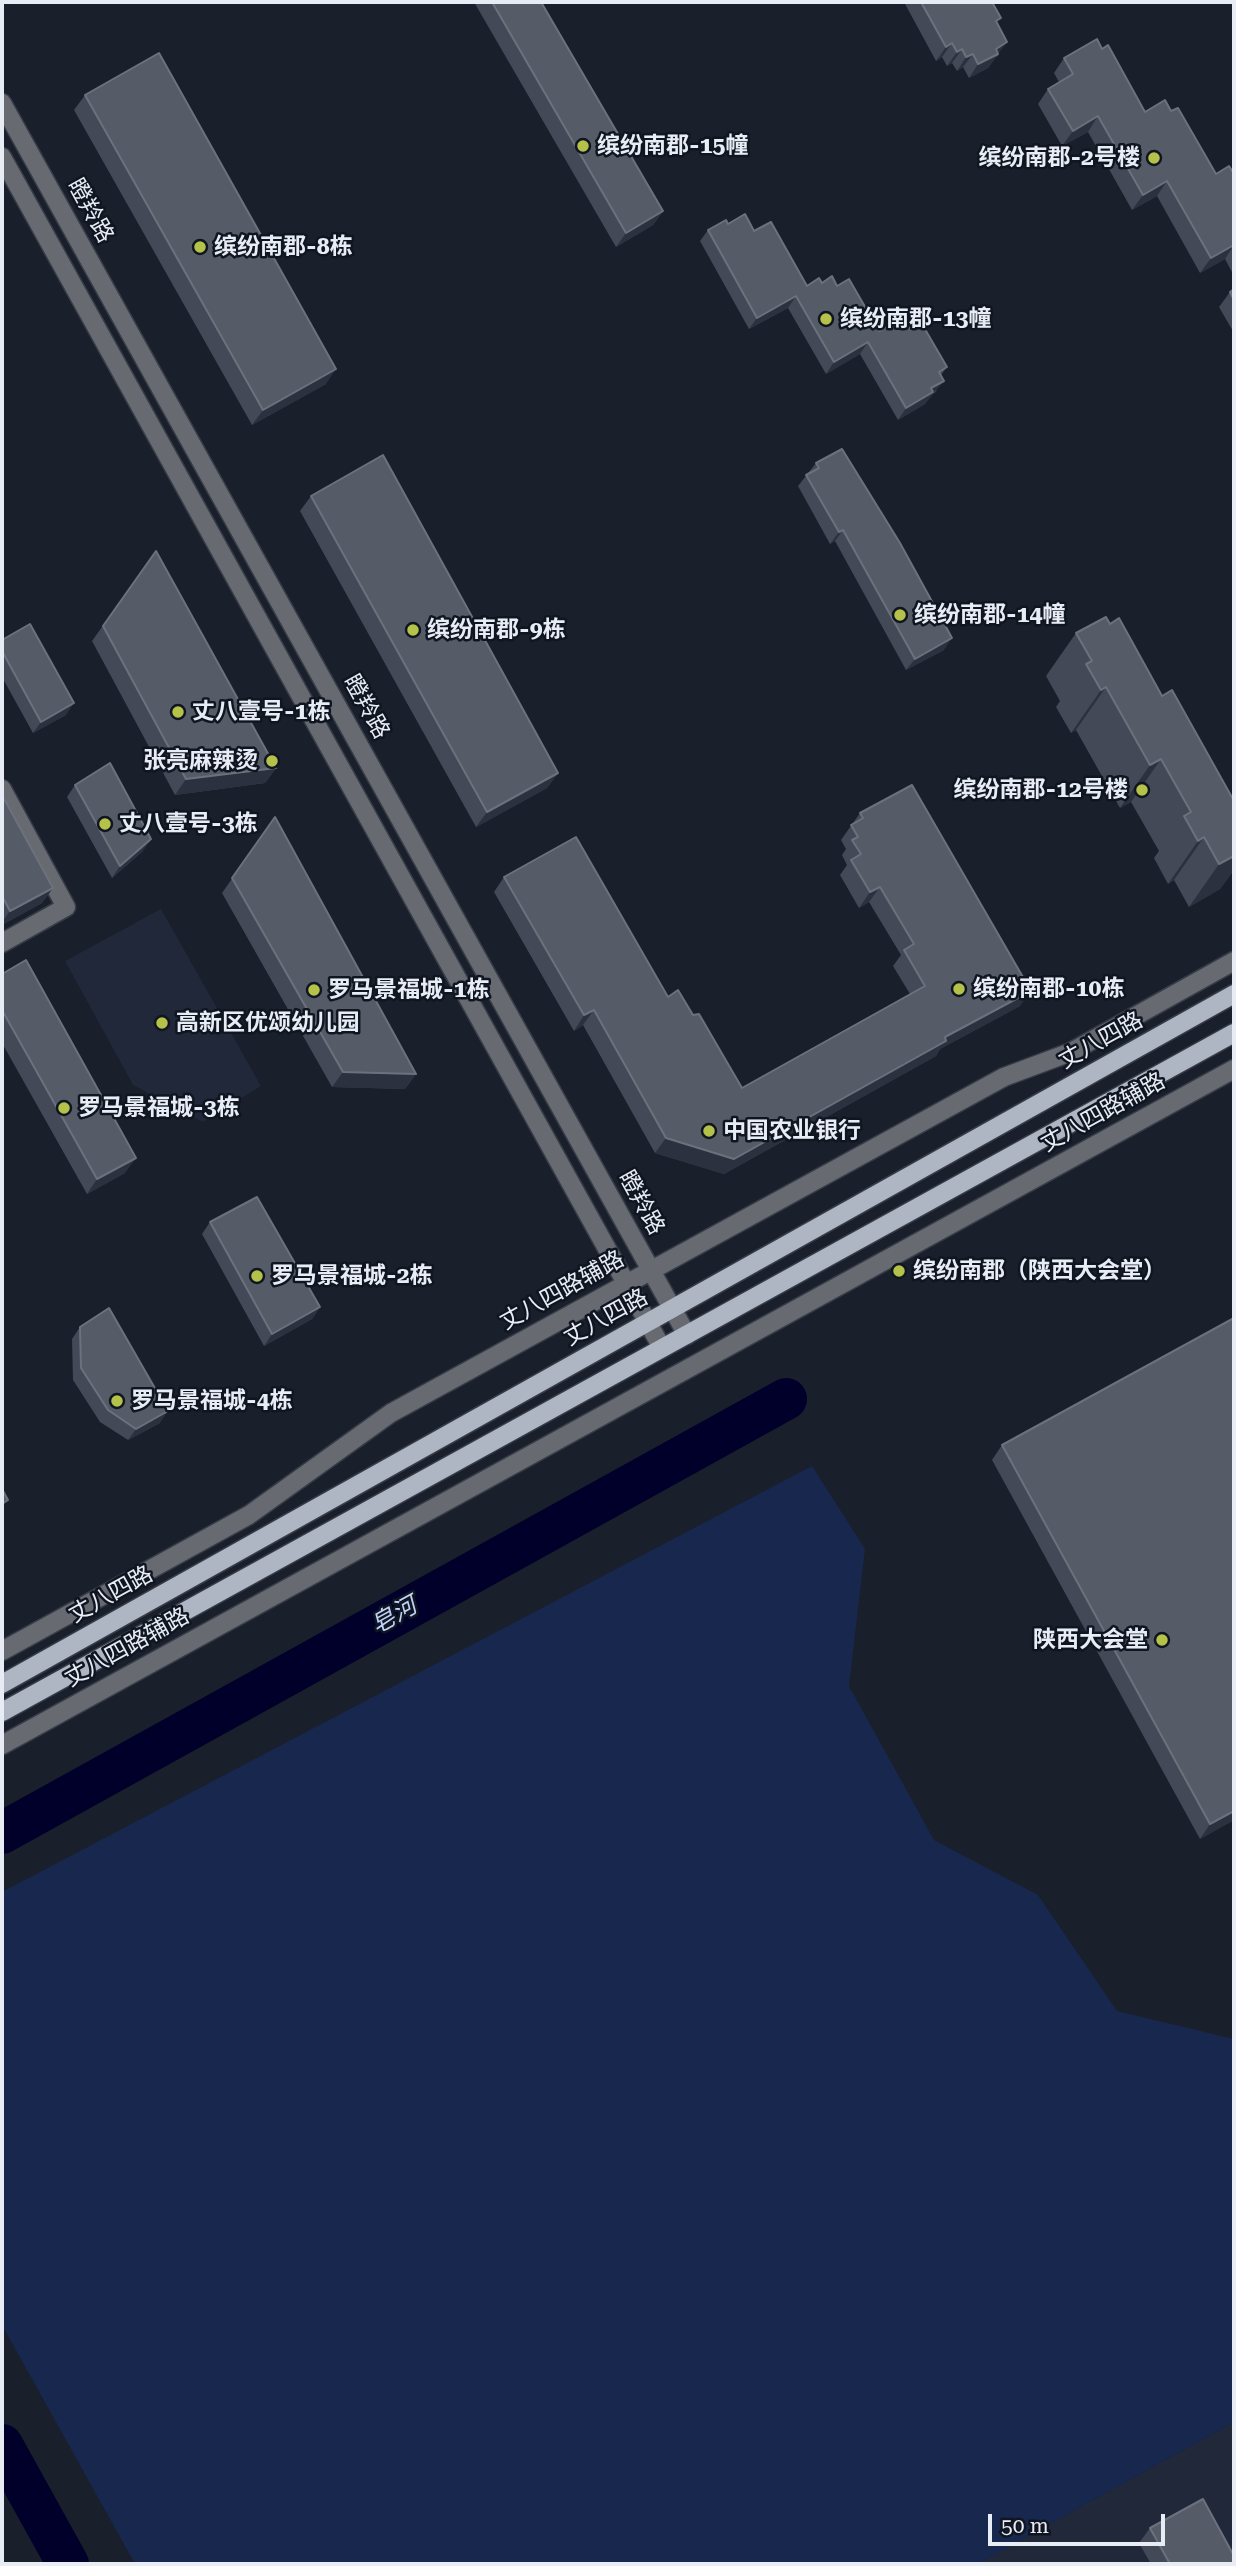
<!DOCTYPE html>
<html>
<head>
<meta charset="utf-8">
<style>
	body { margin:0 }
	#map { position:relative; width:1236px; height:2566px; overflow:hidden; background:#191f2b; font-family:"Roboto Serif",serif }
	canvas { display:block }
	.frame { position:absolute; inset:0; border:4px solid #e8ecf5; pointer-events:none }
	.scale { position:absolute; left:988px; top:2514px; width:177px; height:32px; box-sizing:border-box; border:4px solid #e8ecf5; border-top:0; padding-left:9px; font-size:21px; line-height:24px; white-space:nowrap; color:#e8ecf5; -webkit-text-stroke:5px #101621; paint-order:stroke }
</style>
</head>
<body>
<div id="map">
<canvas width="1236" height="2566"></canvas>
<div class="frame"></div>
<div class="scale">50 m</div>
</div>
<script>
const ctx = document.querySelector('canvas').getContext('2d');
ctx.lineJoin = 'round';
function paint(path, color) { ctx.fillStyle = color; ctx.fill(path, 'evenodd'); }
function trace(path, color, width, dash) { ctx.strokeStyle = color; ctx.lineWidth = width; ctx.lineCap = dash ? 'butt' : 'round'; ctx.setLineDash(dash || []); ctx.stroke(path); }
function drawText(font, color, halo, rows, align = 'center') {
  ctx.font = font + ' "Roboto Serif","Noto Sans SC",serif'; ctx.lineWidth = 5; ctx.setLineDash([]); ctx.textBaseline = 'middle'; ctx.strokeStyle = halo; ctx.fillStyle = color; for (const [text, x, y, turn = 0] of rows) {
    ctx.save(); ctx.translate(x, y); ctx.rotate((+turn || 0) * Math.PI / 180); ctx.textAlign = isNaN(turn) ? turn : align; if (halo) ctx.strokeText(text, 0, 0); ctx.fillText(text, 0, 0); ctx.restore();
  }
}
paint(new Path2D(`
	M 161,909 L 261,1086 L 203,1122 L 133,1085 L 65,961 Z
	M 1234,2422 L 1234,2564 L 982,2564 L 980,2562 Z`), '#20283a');
paint(new Path2D(`
	M 812,1466 L 865,1549 L 849,1686 L 934,1840 L 1038,1895 L 1117,2011 L 1234,2039 L 1234,2422 L 981,2562 L 982,2564 L 135,2564 L 2,2325 L 2,1892 Z`), '#17274e');
trace(new Path2D(`
	M 2,1833 L 786,1399
	M 2,2445 L 68,2564`), '#00002a', 42);
const minor = new Path2D(`
	M 2,103 L 687,1335
	M 2,157 L 662,1348
	M 2,789 L 66,907 L 2,943
	M 2,1651 L 249,1515 L 391,1413 L 1004,1077 L 1071,1052 L 1234,961
	M 2,1745 L 1234,1069`);
const major = new Path2D(`
	M 2,1684 L 1234,994
	M 2,1712 L 1234,1033`);
trace(minor, '#363c47', 21);
trace(major, '#363c47', 21);
trace(minor, '#676a70', 18);
trace(major, '#afb6c3', 18);
paint(new Path2D(`
	M 474,2 L 541,2 L 663,211 L 653,225 L 616,247 Z
	M 904,2 L 992,2 L 997,24 L 998,56 L 996,57 L 988,68 L 969,78 L 963,67 L 957,71 L 952,63 L 947,66 L 942,57 L 936,61 Z
	M 1102,49 L 1145,112 L 1171,111 L 1216,174 L 1234,174 L 1234,276 L 1225,259 L 1200,273 L 1157,196 L 1132,210 L 1088,132 L 1062,146 L 1038,104 L 1048,89 L 1059,82 L 1054,73 L 1064,58 Z
	M 85,95 L 326,384 L 252,425 L 74,110 Z
	M 728,224 L 754,231 L 807,286 L 822,283 L 837,286 L 879,331 L 895,327 L 911,330 L 947,367 L 941,375 L 936,392 L 932,394 L 925,404 L 898,420 L 860,354 L 826,374 L 788,308 L 749,329 L 700,241 L 708,230 Z
	M 1234,289 L 1234,333 L 1219,307 L 1230,292 Z
	M 816,463 L 944,650 L 906,670 L 835,541 L 830,544 L 798,486 Z
	M 311,496 L 558,773 L 547,788 L 476,827 L 300,511 Z
	M 156,551 L 276,768 L 265,783 L 175,795 L 92,641 Z
	M 1110,624 L 1162,696 L 1234,801 L 1234,870 L 1220,889 L 1189,907 L 1174,880 L 1168,884 L 1154,858 L 1159,851 L 1131,802 L 1120,808 L 1076,730 L 1071,733 L 1056,707 L 1060,701 L 1046,676 L 1076,633 Z
	M 2,640 L 66,715 L 33,733 L 2,677 Z
	M 75,785 L 143,851 L 112,878 L 67,797 Z
	M 2,795 L 53,888 L 42,903 L 2,925 Z
	M 860,813 L 1020,1006 L 940,1049 L 936,1056 L 724,1174 L 655,1153 L 583,1025 L 574,1031 L 494,892 L 504,877 L 693,1015 L 742,1088 L 910,994 L 893,966 L 901,955 L 869,902 L 859,908 L 840,875 L 847,865 L 842,855 L 846,849 L 841,840 Z
	M 275,817 L 416,1074 L 405,1089 L 332,1087 L 222,893 Z
	M 2,974 L 125,1173 L 87,1194 L 2,1043 Z
	M 210,1222 L 320,1307 L 312,1319 L 264,1346 L 202,1234 Z
	M 1234,1318 L 1234,1820 L 1200,1839 L 992,1460 L 1002,1445 Z
	M 80,1327 L 160,1423 L 128,1440 L 100,1422 L 73,1380 L 72,1339 Z
	M 1150,2528 L 1234,2564 L 1151,2564 L 1139,2543 Z`), '#434956');
paint(new Path2D(`
	M 1007,42 L 988,68 L 969,78 L 978,64 L 996,49 Z
	M 952,43 L 942,57 L 936,61 L 946,47 Z
	M 962,49 L 952,63 L 947,66 L 957,52 Z
	M 973,54 L 963,67 L 957,71 L 966,57 Z
	M 1098,116 L 1088,132 L 1062,146 L 1073,131 Z
	M 1167,181 L 1157,196 L 1132,210 L 1143,195 Z
	M 663,211 L 653,225 L 616,247 L 626,233 Z
	M 1234,245 L 1225,259 L 1200,273 L 1211,258 Z
	M 796,296 L 788,308 L 749,329 L 757,318 Z
	M 868,342 L 860,354 L 826,374 L 834,362 Z
	M 336,369 L 326,384 L 252,425 L 263,410 Z
	M 944,381 L 925,404 L 898,420 L 906,408 L 931,388 Z
	M 843,530 L 835,541 L 830,544 L 839,532 Z
	M 952,638 L 944,650 L 906,670 L 915,659 Z
	M 1106,687 L 1076,730 L 1071,733 L 1101,690 Z
	M 74,703 L 66,715 L 33,733 L 41,722 Z
	M 1161,759 L 1131,802 L 1120,808 L 1150,765 Z
	M 276,768 L 265,783 L 175,795 L 186,779 Z
	M 558,773 L 547,788 L 476,827 L 487,812 Z
	M 1204,837 L 1174,880 L 1168,884 L 1198,841 Z
	M 151,839 L 143,851 L 112,878 L 120,866 Z
	M 1234,855 L 1234,870 L 1220,889 L 1189,907 L 1219,864 Z
	M 880,887 L 869,902 L 859,908 L 870,892 Z
	M 53,888 L 42,903 L 2,925 L 2,922 L 10,911 Z
	M 1031,991 L 1020,1006 L 940,1049 L 936,1056 L 724,1174 L 655,1153 L 666,1138 L 945,1037 Z
	M 594,1010 L 583,1025 L 574,1031 L 584,1015 Z
	M 343,1072 L 416,1074 L 405,1089 L 332,1087 Z
	M 136,1158 L 125,1173 L 87,1194 L 97,1179 Z
	M 320,1307 L 312,1319 L 264,1346 L 272,1334 Z
	M 168,1411 L 160,1423 L 128,1440 L 136,1429 Z
	M 1234,1811 L 1234,1820 L 1200,1839 L 1210,1824 Z`), '#2b313e');
const building = new Path2D(`
	M 492,2 L 541,2 L 663,211 L 626,233 Z
	M 921,2 L 992,2 L 1001,18 L 996,21 L 1007,42 L 996,49 L 998,54 L 978,64 L 973,54 L 966,57 L 962,49 L 957,52 L 952,43 L 946,47 Z
	M 1097,39 L 1102,49 L 1108,45 L 1145,112 L 1165,100 L 1171,111 L 1178,108 L 1216,174 L 1229,166 L 1234,174 L 1234,245 L 1211,258 L 1167,181 L 1143,195 L 1098,116 L 1073,131 L 1048,89 L 1073,74 L 1064,58 Z
	M 159,53 L 336,369 L 263,410 L 85,95 Z
	M 745,214 L 754,231 L 771,222 L 807,286 L 819,278 L 822,283 L 832,276 L 837,286 L 849,279 L 879,331 L 892,324 L 895,327 L 906,321 L 911,330 L 922,324 L 947,367 L 939,372 L 944,381 L 931,388 L 933,392 L 906,408 L 868,342 L 834,362 L 796,296 L 757,318 L 708,230 L 726,220 L 728,224 Z
	M 1234,289 L 1234,300 L 1230,292 Z
	M 842,449 L 900,543 L 952,638 L 915,659 L 843,530 L 839,532 L 806,475 L 819,468 L 816,463 Z
	M 383,455 L 558,773 L 487,812 L 311,496 Z
	M 156,551 L 276,768 L 186,779 L 103,626 Z
	M 1106,617 L 1110,624 L 1119,618 L 1162,696 L 1172,690 L 1234,801 L 1234,856 L 1219,864 L 1204,837 L 1198,841 L 1184,816 L 1191,812 L 1161,759 L 1150,765 L 1106,687 L 1101,690 L 1086,664 L 1092,661 L 1076,633 Z
	M 30,624 L 74,703 L 41,722 L 2,651 L 2,640 Z
	M 110,763 L 151,839 L 120,866 L 75,785 Z
	M 912,785 L 1031,991 L 945,1037 L 946,1041 L 734,1159 L 666,1138 L 594,1010 L 584,1015 L 504,877 L 576,837 L 668,997 L 678,990 L 693,1015 L 699,1014 L 742,1088 L 925,986 L 904,950 L 914,944 L 880,887 L 870,892 L 851,860 L 861,854 L 852,840 L 858,837 L 851,825 L 863,818 L 860,813 Z
	M 2,795 L 53,888 L 10,911 L 2,896 Z
	M 275,817 L 416,1074 L 343,1072 L 232,878 Z
	M 26,960 L 136,1158 L 97,1179 L 2,1010 L 2,974 Z
	M 257,1197 L 320,1307 L 272,1334 L 210,1222 Z
	M 109,1308 L 168,1411 L 136,1429 L 108,1410 L 81,1368 L 80,1327 Z
	M 1234,1318 L 1234,1811 L 1210,1824 L 1002,1445 Z
	M 2,1489 L 8,1500 L 2,1504 Z
	M 1203,2499 L 1234,2556 L 1234,2564 L 1170,2564 L 1150,2528 Z`);
paint(building, '#555b67');
trace(building, '#6c727d', 2);
for (const [x, y, r, color] of [
	[583,146,7,"#b5c249"],
	[1154,158,7,"#b5c249"],
	[200,247,7,"#b5c249"],
	[826,319,7,"#b5c249"],
	[900,615,7,"#b5c249"],
	[413,630,7,"#b5c249"],
	[178,712,7,"#b5c249"],
	[272,761,7,"#b5c249"],
	[1142,790,7,"#b5c249"],
	[105,824,7,"#b5c249"],
	[959,989,7,"#b5c249"],
	[314,990,7,"#b5c249"],
	[162,1023,7,"#b5c249"],
	[64,1108,7,"#b5c249"],
	[709,1131,7,"#b5c249"],
	[899,1271,7,"#b5c249"],
	[257,1276,7,"#b5c249"],
	[117,1401,7,"#b5c249"],
	[1162,1640,7,"#b5c249"]
]) { const dot = new Path2D(); dot.arc(x, y, r, 0, 2 * Math.PI); ctx.fillStyle = color; ctx.fill(dot); trace(dot, '#101621', 2.5); }
drawText('bold 23px', '#e8ecf5', '#101621', [
	["缤纷南郡-15幢",597,146],
	["缤纷南郡-2号楼",1140,158,"right"],
	["缤纷南郡-8栋",214,247],
	["缤纷南郡-13幢",840,319],
	["缤纷南郡-14幢",914,615],
	["缤纷南郡-9栋",427,630],
	["丈八壹号-1栋",192,712],
	["张亮麻辣烫",258,761,"right"],
	["缤纷南郡-12号楼",1128,790,"right"],
	["丈八壹号-3栋",119,824],
	["缤纷南郡-10栋",973,989],
	["罗马景福城-1栋",328,990],
	["高新区优颂幼儿园",176,1023],
	["罗马景福城-3栋",78,1108],
	["中国农业银行",723,1131],
	["缤纷南郡（陕西大会堂）",913,1271],
	["罗马景福城-2栋",271,1276],
	["罗马景福城-4栋",131,1401],
	["陕西大会堂",1148,1640,"right"]
], 'left');
drawText('23px', '#e8ecf5', '#101621', [
	["瞪羚路",90,211,61],
	["瞪羚路",366,707,61],
	["丈八四路",1101,1041,-29],
	["丈八四路辅路",1103,1113,-29],
	["瞪羚路",641,1203,61],
	["丈八四路辅路",562,1291,-29],
	["丈八四路",606,1318,-29],
	["丈八四路",111,1595,-29],
	["丈八四路辅路",127,1648,-29]
]);
drawText('italic 24px', '#c1d3fa', '#101621', [
	["皂河",394,1616,-29]
]);
</script>
</body>
</html>
